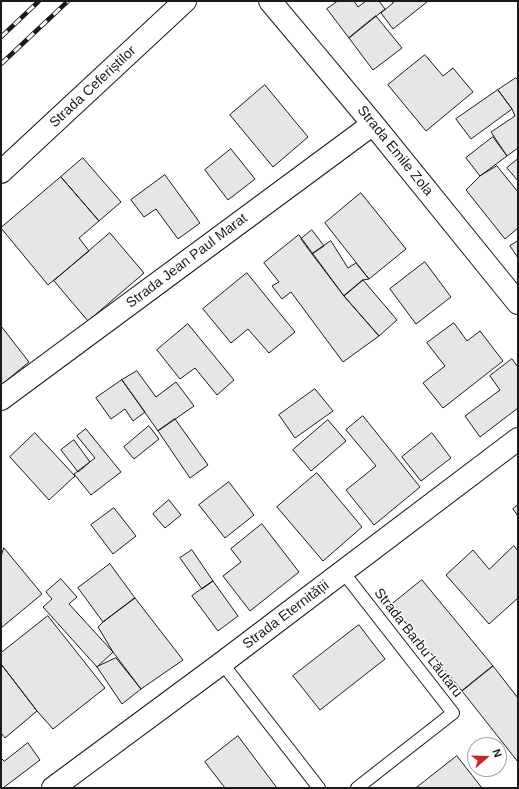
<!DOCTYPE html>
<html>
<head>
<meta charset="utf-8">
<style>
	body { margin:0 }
	#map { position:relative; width:519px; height:789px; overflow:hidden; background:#fff; font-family:Arial,sans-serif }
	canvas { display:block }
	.frame { position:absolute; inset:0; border:2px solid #1a1a1a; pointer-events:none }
	.north { position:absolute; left:467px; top:737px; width:40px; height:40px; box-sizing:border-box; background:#fff; border:1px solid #a3a3a3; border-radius:50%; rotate:70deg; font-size:11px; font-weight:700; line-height:16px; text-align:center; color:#1a1a1a }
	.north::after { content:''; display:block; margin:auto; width:14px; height:18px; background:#c62828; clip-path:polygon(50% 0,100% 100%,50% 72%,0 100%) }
</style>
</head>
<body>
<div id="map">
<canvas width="519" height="789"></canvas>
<div class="frame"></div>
<div class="north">N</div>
</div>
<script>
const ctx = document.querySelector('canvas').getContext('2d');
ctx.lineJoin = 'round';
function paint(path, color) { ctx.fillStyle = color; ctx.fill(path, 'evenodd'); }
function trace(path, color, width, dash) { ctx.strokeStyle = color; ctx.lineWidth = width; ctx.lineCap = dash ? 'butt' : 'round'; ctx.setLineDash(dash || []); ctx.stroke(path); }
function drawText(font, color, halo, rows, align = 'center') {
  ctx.font = font + ' Arial,sans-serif'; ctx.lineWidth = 3; ctx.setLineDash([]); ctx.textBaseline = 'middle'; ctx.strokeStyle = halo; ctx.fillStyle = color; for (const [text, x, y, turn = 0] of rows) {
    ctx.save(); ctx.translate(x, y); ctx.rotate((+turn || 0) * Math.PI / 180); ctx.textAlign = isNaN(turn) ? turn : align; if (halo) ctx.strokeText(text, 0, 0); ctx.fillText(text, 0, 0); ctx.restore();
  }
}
const building = new Path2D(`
	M 338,1 L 354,1 L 358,7 L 366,1 L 379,1 L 385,9 L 349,38 L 327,9 Z
	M 391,1 L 426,1 L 427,2 L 393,29 L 381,13 L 393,3 Z
	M 376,16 L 402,48 L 373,70 L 349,38 Z
	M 425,55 L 443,76 L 453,68 L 473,92 L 426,131 L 388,85 Z
	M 516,78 L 518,80 L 518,148 L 507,156 L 491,132 L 515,116 L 512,109 L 498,90 Z
	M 265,85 L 308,137 L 273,167 L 230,115 Z
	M 498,90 L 512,109 L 471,139 L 456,119 Z
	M 493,137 L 507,156 L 480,176 L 466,158 Z
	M 231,149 L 255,179 L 228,200 L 205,170 Z
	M 83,158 L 121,202 L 99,221 L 61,177 Z
	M 518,159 L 518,181 L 507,168 Z
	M 497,166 L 518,192 L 518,228 L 505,239 L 466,190 L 480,176 Z
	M 165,175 L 200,223 L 178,239 L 156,209 L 144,217 L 131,200 Z
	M 61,177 L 99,221 L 79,238 L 89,251 L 48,285 L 1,228 Z
	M 361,193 L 406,249 L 369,279 L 325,223 Z
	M 312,230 L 324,246 L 312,254 L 301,239 Z
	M 110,233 L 144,273 L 88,321 L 54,281 Z
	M 299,235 L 344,296 L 379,336 L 343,362 L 291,292 L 282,299 L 272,286 L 279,282 L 264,263 Z
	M 331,241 L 348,268 L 356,263 L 369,279 L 363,280 L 344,296 L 312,254 Z
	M 518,241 L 518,258 L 510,246 Z
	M 425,262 L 451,297 L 416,324 L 390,289 Z
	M 247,273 L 295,332 L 269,353 L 248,329 L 231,343 L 203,309 Z
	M 363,280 L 397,320 L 379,336 L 344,296 Z
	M 454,323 L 467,341 L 480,331 L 503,361 L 443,408 L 423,383 L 445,366 L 427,343 Z
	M 188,324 L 234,380 L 217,395 L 195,368 L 180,379 L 157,350 Z
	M 1,326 L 29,362 L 1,385 Z
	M 512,359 L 518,367 L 518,408 L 480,437 L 465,416 L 500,390 L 490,376 Z
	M 137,371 L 156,397 L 176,382 L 194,406 L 158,431 L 122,380 Z
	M 122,380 L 145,412 L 133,421 L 125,409 L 111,419 L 96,398 Z
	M 315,389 L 333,411 L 295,438 L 279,415 Z
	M 363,416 L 420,487 L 374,525 L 346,490 L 376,466 L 346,430 Z
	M 175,419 L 208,465 L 190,478 L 158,431 Z
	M 328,420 L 346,441 L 311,471 L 293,450 Z
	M 149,426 L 159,439 L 134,459 L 124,447 Z
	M 86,429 L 121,472 L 91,495 L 74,474 L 95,458 L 77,436 Z
	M 35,433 L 75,476 L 49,500 L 10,457 Z
	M 432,433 L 451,458 L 421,481 L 402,457 Z
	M 74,440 L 90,462 L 78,472 L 61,450 Z
	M 317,473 L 362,527 L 323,561 L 277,507 Z
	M 229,482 L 254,515 L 225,538 L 199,505 Z
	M 169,500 L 181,515 L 165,528 L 153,514 Z
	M 518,505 L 518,516 L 513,509 Z
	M 114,508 L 136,536 L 113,554 L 91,525 Z
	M 262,524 L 299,572 L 250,611 L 223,576 L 241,562 L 231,549 Z
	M 514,546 L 518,551 L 518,598 L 489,624 L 446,575 L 473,550 L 489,569 Z
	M 4,548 L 42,594 L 1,628 L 1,557 Z
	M 192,550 L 213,581 L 202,589 L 180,558 Z
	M 110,564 L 135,598 L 103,622 L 78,588 Z
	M 61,579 L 77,597 L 69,604 L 113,652 L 97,667 L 43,607 L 52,599 L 46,592 Z
	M 422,580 L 493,666 L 462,691 L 391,605 Z
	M 213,581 L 238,616 L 218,631 L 192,596 Z
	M 135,598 L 183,660 L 141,689 L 113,652 L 98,627 L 103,622 Z
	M 48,616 L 105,688 L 53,729 L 37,711 L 1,664 L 1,653 Z
	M 359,625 L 385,659 L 320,710 L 293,676 Z
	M 116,658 L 141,689 L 122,704 L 97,667 Z
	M 1,664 L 37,711 L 5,738 L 1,733 Z
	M 493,666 L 518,698 L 518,762 L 462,691 Z
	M 238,736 L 277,788 L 225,788 L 205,762 Z
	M 28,743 L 40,760 L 3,788 L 1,788 L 1,758 L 4,761 Z
	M 457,756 L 482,788 L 416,788 Z`);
paint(building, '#e6e6e6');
trace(building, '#1a1a1a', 1);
const lane = new Path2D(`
	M 343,572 L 453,713 L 357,788
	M 222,663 L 319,788`);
const street = new Path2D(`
	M 270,1 L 373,124 L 518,303
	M 1,172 L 185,1
	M 1,399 L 373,124
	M 53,788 L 222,663 L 518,439`);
trace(lane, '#1a1a1a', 14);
trace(street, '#1a1a1a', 24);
trace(lane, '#fff', 12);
trace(street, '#fff', 22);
const rail = new Path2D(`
	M 1,37 L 39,1
	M 1,64 L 68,1`);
trace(rail, '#1a1a1a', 4.5);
trace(rail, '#fff', 3, [9]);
drawText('14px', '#1a1a1a', '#fff', [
	["Strada Ceferiștilor",93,87,-43],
	["Strada Emile Zola",395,151,51],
	["Strada Jean Paul Marat",187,261,-37],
	["Strada Eternității",286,615,-37],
	["Strada Barbu Lăutaru",418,643,52]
]);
</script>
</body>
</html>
